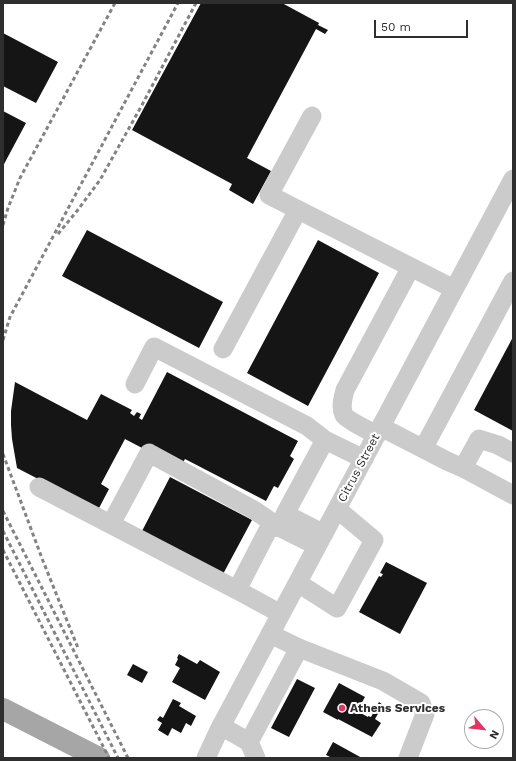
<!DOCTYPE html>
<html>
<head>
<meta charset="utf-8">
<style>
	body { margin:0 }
	#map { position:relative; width:516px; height:761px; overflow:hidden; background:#fff; font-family:"Work Sans",sans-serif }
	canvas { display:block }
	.frame { position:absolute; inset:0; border:4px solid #2e2e2e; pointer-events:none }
	.north { position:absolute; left:464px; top:709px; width:40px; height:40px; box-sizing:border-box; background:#fff; border:1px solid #ababab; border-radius:50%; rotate:118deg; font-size:11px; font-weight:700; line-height:16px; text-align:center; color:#2e2e2e }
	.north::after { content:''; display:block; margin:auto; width:14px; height:18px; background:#e13562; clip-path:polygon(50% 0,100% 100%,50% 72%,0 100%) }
	.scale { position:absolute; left:374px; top:20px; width:94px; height:18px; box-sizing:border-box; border:2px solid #2e2e2e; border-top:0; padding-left:5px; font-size:12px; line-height:14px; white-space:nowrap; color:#2e2e2e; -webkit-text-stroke:3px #fff; paint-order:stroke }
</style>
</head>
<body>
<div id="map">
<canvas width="516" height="761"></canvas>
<div class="frame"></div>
<div class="north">N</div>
<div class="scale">50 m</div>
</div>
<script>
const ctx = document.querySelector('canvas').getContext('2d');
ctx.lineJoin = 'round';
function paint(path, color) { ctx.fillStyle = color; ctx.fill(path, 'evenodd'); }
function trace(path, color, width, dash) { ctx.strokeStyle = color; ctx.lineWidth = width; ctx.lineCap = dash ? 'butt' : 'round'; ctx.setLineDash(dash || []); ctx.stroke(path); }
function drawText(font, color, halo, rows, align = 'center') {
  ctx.font = font + ' "Work Sans",sans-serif'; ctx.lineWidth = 4; ctx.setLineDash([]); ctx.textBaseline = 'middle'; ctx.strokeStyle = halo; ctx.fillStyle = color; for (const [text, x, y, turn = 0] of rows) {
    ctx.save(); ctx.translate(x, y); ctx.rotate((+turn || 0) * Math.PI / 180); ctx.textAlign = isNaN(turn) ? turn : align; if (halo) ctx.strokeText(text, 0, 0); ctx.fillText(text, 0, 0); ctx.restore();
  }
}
paint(new Path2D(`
	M 201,3 L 282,3 L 319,23 L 318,25 L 328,30 L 325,34 L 316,29 L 247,158 L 271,171 L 253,204 L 229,190 L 232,184 L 132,130 Z
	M 3,33 L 58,62 L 36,103 L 3,86 Z
	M 3,111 L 26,123 L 3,166 Z
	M 87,230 L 223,302 L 199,348 L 62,276 Z
	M 318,240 L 379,273 L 308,406 L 247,373 Z
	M 513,337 L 513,431 L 474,410 Z
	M 167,372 L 298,441 L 290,456 L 294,459 L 278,488 L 274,486 L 266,501 L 185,459 L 180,468 L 125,439 L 101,484 L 109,489 L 98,510 L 17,468 L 12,439 L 11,425 L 11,411 L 15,382 L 87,420 L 101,394 L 132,410 L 130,413 L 134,416 L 137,412 L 141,414 L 139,418 L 142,420 Z
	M 170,477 L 252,520 L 222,576 L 141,533 Z
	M 386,562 L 427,583 L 400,634 L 359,612 L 379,576 L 381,577 L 383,574 L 380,573 Z
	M 179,654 L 197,664 L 200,660 L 220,672 L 205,700 L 172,682 L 180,668 L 175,665 L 178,659 L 177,658 Z
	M 133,664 L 148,672 L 142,683 L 127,675 Z
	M 297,679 L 315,688 L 289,737 L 271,728 Z
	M 339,683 L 365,697 L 357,711 L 368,717 L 368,716 L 371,717 L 379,702 L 383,705 L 375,719 L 381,723 L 372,737 L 338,719 L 338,720 L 323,712 Z
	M 173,699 L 181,703 L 179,706 L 196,716 L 191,726 L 186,723 L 181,733 L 172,728 L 168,736 L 158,730 L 162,723 L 157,720 L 160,716 L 163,718 Z
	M 333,742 L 362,758 L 332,758 L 326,755 Z`), '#151515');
trace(new Path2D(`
	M 312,116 L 269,195 L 454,289
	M 223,349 L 298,210
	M 135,384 L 154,347 L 307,426 L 325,440
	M 381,427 L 447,461 L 463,468 L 479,439 L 498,445 L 513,453
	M 377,435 C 370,431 348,421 344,415 C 340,407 343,398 345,390 L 411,267
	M 423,449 L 513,281
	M 463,468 L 513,495
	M 39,487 L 237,590
	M 111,524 L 149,453 L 254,510 L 279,527 L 317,546
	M 279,527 L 269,528 L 237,590 L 281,614
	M 324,534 L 285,514 L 325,440 L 364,459
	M 298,583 L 337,608 L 374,540 L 337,509
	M 299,648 L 383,681 L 421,703 L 425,714 L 408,758
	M 221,726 L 249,742 L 299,648 L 270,634
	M 249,742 L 256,758
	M 206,758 L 219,730 L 513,179`), '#cbcbcb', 19);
trace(new Path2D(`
	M 3,709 L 99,758`), '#a6a6a6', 22);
trace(new Path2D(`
	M 3,225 L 8,208 L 20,178 L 115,3
	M 58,234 L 77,211 L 100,180 L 142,105 L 196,3
	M 3,340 L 10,317 L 178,3
	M 3,454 L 43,561 L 78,648
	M 3,511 L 128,758
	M 3,531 L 118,758
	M 3,550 L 109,758`), '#838383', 3, [4, 3]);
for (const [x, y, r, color] of [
	[342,708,4,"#e13562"]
]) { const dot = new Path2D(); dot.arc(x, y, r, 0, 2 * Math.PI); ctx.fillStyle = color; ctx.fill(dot); trace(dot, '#fff', 1.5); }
drawText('12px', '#2e2e2e', '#fff', [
	["Citrus Street",359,468,-62]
]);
drawText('bold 12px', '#2e2e2e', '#fff', [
	["Athens Services",350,708]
], 'left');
</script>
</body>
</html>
